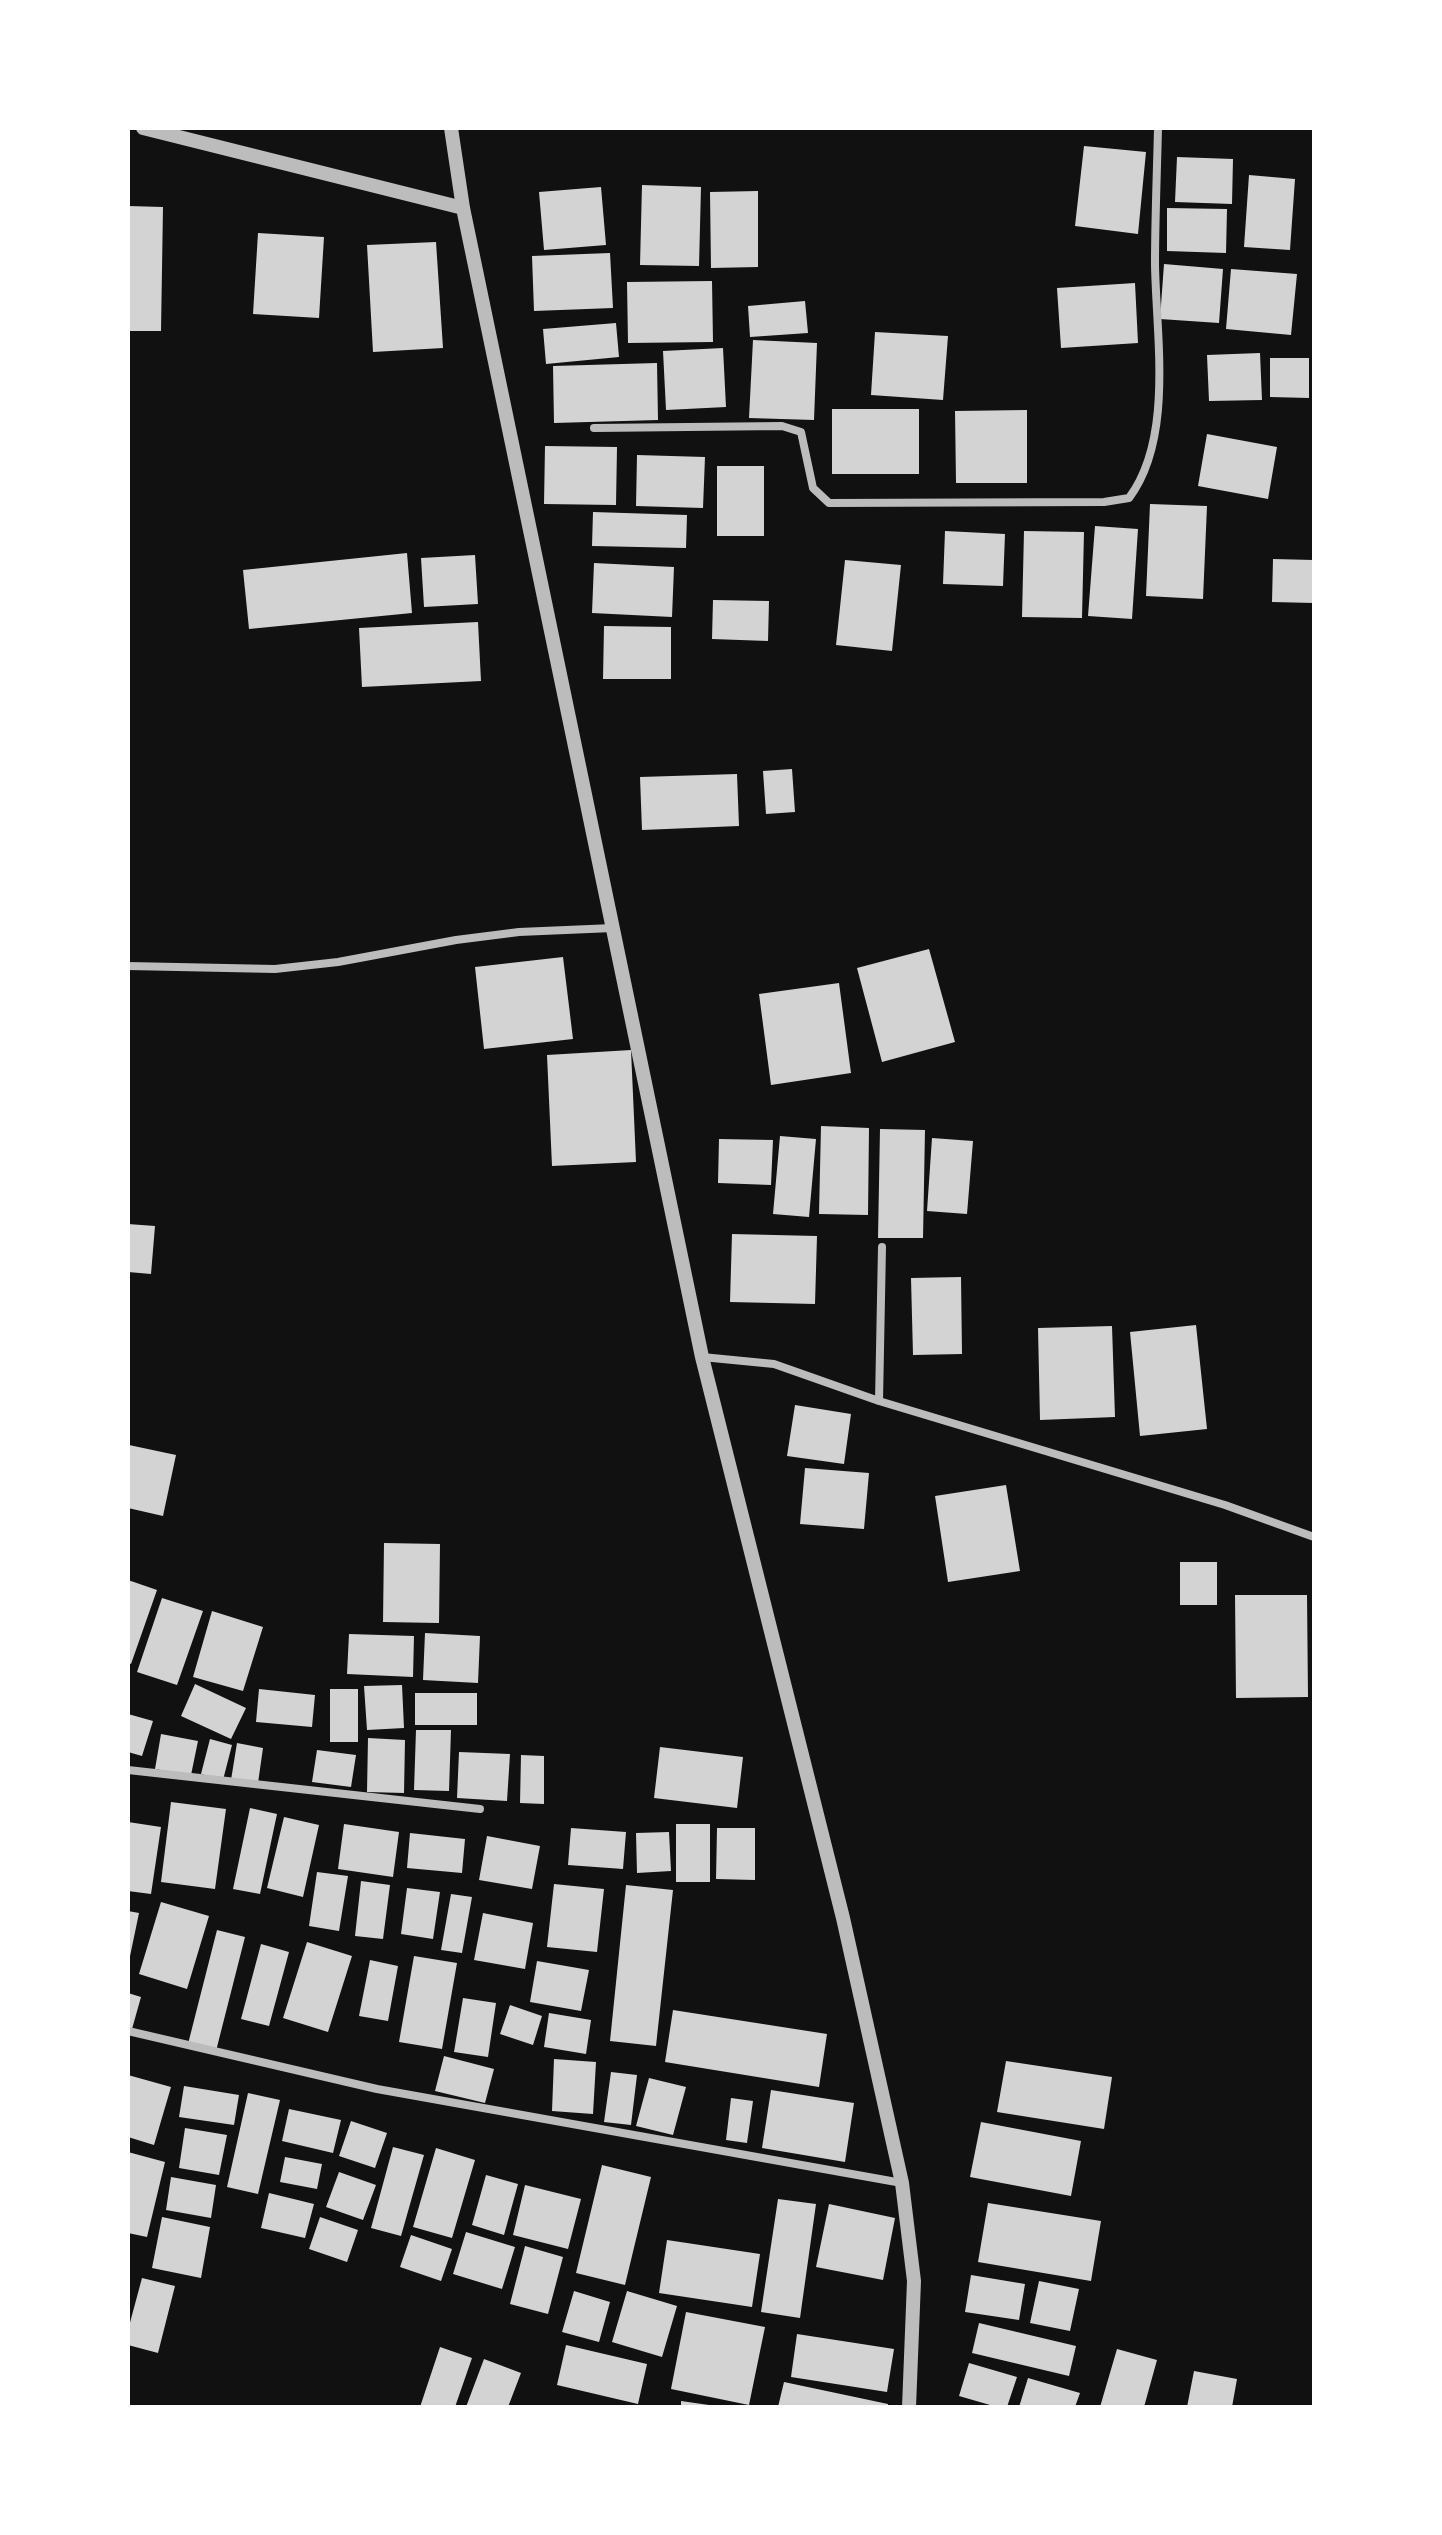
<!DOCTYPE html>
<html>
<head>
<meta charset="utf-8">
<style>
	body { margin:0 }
	#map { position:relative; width:1442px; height:2535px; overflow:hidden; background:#111; font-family:"Space Grotesk",sans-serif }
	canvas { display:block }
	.frame { position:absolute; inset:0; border:130px solid #fff; pointer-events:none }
</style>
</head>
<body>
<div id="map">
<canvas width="1442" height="2535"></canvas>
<div class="frame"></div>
</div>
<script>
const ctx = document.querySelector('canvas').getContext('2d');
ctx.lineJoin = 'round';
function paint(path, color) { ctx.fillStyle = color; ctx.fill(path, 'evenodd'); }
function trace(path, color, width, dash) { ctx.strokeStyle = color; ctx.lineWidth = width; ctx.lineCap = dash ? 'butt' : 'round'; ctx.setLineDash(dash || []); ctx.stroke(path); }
paint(new Path2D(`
	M 1084,146 L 1146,152 L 1138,234 L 1075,226 Z
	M 1177,157 L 1233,159 L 1232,204 L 1175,202 Z
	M 1249,175 L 1295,179 L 1290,250 L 1244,247 Z
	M 642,185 L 701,187 L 699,266 L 640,265 Z
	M 601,187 L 606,245 L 544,250 L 539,192 Z
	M 758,191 L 758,267 L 711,268 L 710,192 Z
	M 128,206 L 163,207 L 161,331 L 128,331 Z
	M 1167,208 L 1227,209 L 1226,253 L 1167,251 Z
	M 258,233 L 324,237 L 319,318 L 253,314 Z
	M 436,242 L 443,348 L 373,352 L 367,245 Z
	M 610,253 L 613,308 L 534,311 L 532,256 Z
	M 1164,264 L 1223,269 L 1219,323 L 1160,319 Z
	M 1231,269 L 1297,274 L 1291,335 L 1226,329 Z
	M 712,281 L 713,342 L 628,343 L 627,282 Z
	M 1135,283 L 1138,343 L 1061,348 L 1057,288 Z
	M 805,301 L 808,333 L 750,337 L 748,306 Z
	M 616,323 L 619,357 L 546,364 L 543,329 Z
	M 875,332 L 948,336 L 943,400 L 871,395 Z
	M 753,340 L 817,343 L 814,420 L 749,418 Z
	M 723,348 L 726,407 L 666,410 L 663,351 Z
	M 1260,353 L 1262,400 L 1209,401 L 1207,355 Z
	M 1270,358 L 1309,358 L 1309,398 L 1270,397 Z
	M 657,363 L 658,420 L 554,423 L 553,366 Z
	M 832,409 L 919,409 L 919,474 L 832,474 Z
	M 1027,410 L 1027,483 L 956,483 L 955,411 Z
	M 1207,434 L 1277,447 L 1268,499 L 1198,486 Z
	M 545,446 L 617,447 L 616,505 L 544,504 Z
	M 637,455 L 705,457 L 703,508 L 636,506 Z
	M 717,466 L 764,466 L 764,536 L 717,536 Z
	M 1150,504 L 1207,506 L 1203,599 L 1146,596 Z
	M 593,512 L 687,515 L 686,548 L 592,546 Z
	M 1095,526 L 1138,529 L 1132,619 L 1088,616 Z
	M 945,531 L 1005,534 L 1003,586 L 943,584 Z
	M 1024,531 L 1084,532 L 1082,618 L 1022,617 Z
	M 407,553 L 412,613 L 249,629 L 243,570 Z
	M 475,555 L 478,604 L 424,607 L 421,558 Z
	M 1273,559 L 1314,560 L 1314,603 L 1272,602 Z
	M 845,560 L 901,565 L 892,651 L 836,645 Z
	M 594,563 L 674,567 L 672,617 L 592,613 Z
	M 713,600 L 769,601 L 768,641 L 712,639 Z
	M 478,622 L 481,681 L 362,687 L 359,628 Z
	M 604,626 L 671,627 L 671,679 L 603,679 Z
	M 792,769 L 795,812 L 766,814 L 763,771 Z
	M 737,774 L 739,826 L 642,830 L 640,777 Z
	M 929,949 L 955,1042 L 882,1062 L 857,968 Z
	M 563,957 L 573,1039 L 484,1049 L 475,967 Z
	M 839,983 L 851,1073 L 771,1085 L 759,994 Z
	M 631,1050 L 636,1162 L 552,1166 L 547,1055 Z
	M 821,1126 L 869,1128 L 868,1215 L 819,1214 Z
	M 880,1129 L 925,1130 L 923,1238 L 878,1238 Z
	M 780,1136 L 816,1139 L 809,1217 L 773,1214 Z
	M 932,1138 L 973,1141 L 967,1214 L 927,1211 Z
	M 719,1139 L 773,1140 L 771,1185 L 718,1183 Z
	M 128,1224 L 155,1226 L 151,1274 L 128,1272 Z
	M 732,1234 L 817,1236 L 815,1304 L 730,1302 Z
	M 961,1277 L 962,1354 L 913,1355 L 911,1278 Z
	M 1196,1325 L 1207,1429 L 1140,1436 L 1130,1332 Z
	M 1112,1326 L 1115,1417 L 1040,1420 L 1038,1328 Z
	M 795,1405 L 851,1414 L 844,1464 L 787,1456 Z
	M 129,1445 L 176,1455 L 163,1516 L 128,1508 Z
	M 805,1468 L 869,1473 L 864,1529 L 800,1524 Z
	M 1006,1485 L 1020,1571 L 948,1582 L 935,1496 Z
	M 384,1543 L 440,1544 L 439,1623 L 383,1622 Z
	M 1180,1562 L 1217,1562 L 1217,1605 L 1180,1605 Z
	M 128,1580 L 157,1590 L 131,1664 L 128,1663 Z
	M 1235,1595 L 1307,1595 L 1308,1697 L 1236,1698 Z
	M 162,1598 L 203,1611 L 177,1685 L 137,1672 Z
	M 212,1611 L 263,1627 L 243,1691 L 193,1677 Z
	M 425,1633 L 480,1636 L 478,1683 L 423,1680 Z
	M 349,1634 L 414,1636 L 413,1677 L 347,1674 Z
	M 195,1684 L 246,1708 L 231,1739 L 181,1716 Z
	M 402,1685 L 404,1728 L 367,1730 L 364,1686 Z
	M 259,1689 L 315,1695 L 312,1727 L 256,1722 Z
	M 330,1689 L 358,1689 L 358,1742 L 330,1742 Z
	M 415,1693 L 477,1693 L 477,1725 L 415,1725 Z
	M 128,1714 L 153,1721 L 142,1756 L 128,1752 Z
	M 416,1730 L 451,1730 L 449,1791 L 414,1790 Z
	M 161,1734 L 198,1741 L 191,1775 L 155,1769 Z
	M 368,1738 L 405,1740 L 404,1793 L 367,1792 Z
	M 210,1739 L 232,1745 L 223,1780 L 201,1774 Z
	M 237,1743 L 263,1748 L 258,1783 L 231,1780 Z
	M 660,1747 L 743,1757 L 737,1808 L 654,1798 Z
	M 317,1750 L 356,1755 L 351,1787 L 312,1782 Z
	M 459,1752 L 510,1754 L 507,1801 L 457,1798 Z
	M 521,1755 L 544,1756 L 544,1804 L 520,1803 Z
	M 171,1802 L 226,1809 L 215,1889 L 161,1882 Z
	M 250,1808 L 277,1814 L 260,1894 L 233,1889 Z
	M 284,1817 L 319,1825 L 303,1897 L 267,1888 Z
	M 128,1822 L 161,1827 L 151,1894 L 128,1891 Z
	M 344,1824 L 399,1832 L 393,1877 L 338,1869 Z
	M 676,1824 L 710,1824 L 710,1882 L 676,1882 Z
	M 571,1828 L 626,1832 L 623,1869 L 568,1865 Z
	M 717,1828 L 755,1828 L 755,1880 L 716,1879 Z
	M 669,1832 L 671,1871 L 637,1873 L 636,1833 Z
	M 410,1833 L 465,1839 L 462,1873 L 407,1868 Z
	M 487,1836 L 540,1846 L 532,1889 L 479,1880 Z
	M 317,1872 L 348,1876 L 339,1931 L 309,1926 Z
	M 361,1881 L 390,1885 L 383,1939 L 355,1936 Z
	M 554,1884 L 604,1889 L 597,1952 L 547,1947 Z
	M 626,1885 L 673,1890 L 656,2046 L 610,2041 Z
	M 407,1888 L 440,1892 L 433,1939 L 401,1934 Z
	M 451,1894 L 472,1897 L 462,1953 L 441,1950 Z
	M 161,1902 L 209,1916 L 187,1989 L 139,1974 Z
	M 128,1911 L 139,1913 L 129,1961 L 128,1961 Z
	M 483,1913 L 533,1923 L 525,1969 L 474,1960 Z
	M 217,1930 L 245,1937 L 216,2051 L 188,2044 Z
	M 307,1942 L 352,1956 L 328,2032 L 283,2018 Z
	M 261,1944 L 289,1952 L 269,2026 L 241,2019 Z
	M 414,1956 L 457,1963 L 442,2049 L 399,2042 Z
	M 370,1960 L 398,1966 L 388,2021 L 359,2016 Z
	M 537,1961 L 589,1970 L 581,2011 L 530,2002 Z
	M 128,1993 L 141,1997 L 132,2029 L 128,2028 Z
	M 463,1998 L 496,2003 L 488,2057 L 454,2052 Z
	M 510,2005 L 542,2016 L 533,2045 L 500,2034 Z
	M 673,2010 L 827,2034 L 819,2087 L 665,2062 Z
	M 549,2013 L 591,2020 L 586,2054 L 544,2047 Z
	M 444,2056 L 494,2069 L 485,2103 L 435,2091 Z
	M 554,2059 L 596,2062 L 593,2114 L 552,2111 Z
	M 1006,2061 L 1112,2077 L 1104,2129 L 997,2112 Z
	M 611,2072 L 637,2075 L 631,2125 L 604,2122 Z
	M 128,2075 L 171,2087 L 154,2145 L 128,2137 Z
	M 649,2078 L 686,2087 L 673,2135 L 636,2126 Z
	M 184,2086 L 239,2095 L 234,2125 L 179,2117 Z
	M 771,2090 L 854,2103 L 845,2162 L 762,2148 Z
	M 248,2093 L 280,2100 L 258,2194 L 227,2187 Z
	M 731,2098 L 753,2101 L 747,2143 L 726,2140 Z
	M 289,2109 L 341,2120 L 333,2153 L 282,2141 Z
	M 351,2121 L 387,2133 L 375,2168 L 339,2156 Z
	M 981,2122 L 1081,2141 L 1071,2196 L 970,2177 Z
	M 185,2128 L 227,2135 L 219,2175 L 179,2168 Z
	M 393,2147 L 424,2155 L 401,2236 L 371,2228 Z
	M 436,2148 L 475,2160 L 452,2238 L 413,2227 Z
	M 128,2152 L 165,2162 L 147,2237 L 128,2233 Z
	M 285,2157 L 322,2164 L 317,2189 L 280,2182 Z
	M 602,2165 L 651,2177 L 625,2285 L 576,2273 Z
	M 339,2172 L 376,2185 L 363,2220 L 326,2207 Z
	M 486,2175 L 518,2184 L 504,2235 L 472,2225 Z
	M 171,2177 L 216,2185 L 211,2218 L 166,2210 Z
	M 525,2185 L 581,2199 L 568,2249 L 513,2235 Z
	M 269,2193 L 314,2204 L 305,2238 L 261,2228 Z
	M 778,2199 L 816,2204 L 800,2318 L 761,2312 Z
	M 988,2203 L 1101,2221 L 1091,2281 L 978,2262 Z
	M 829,2204 L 895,2218 L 883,2280 L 816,2267 Z
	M 162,2217 L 210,2227 L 201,2278 L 152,2268 Z
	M 320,2217 L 358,2230 L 347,2262 L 309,2249 Z
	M 466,2232 L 515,2247 L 502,2289 L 453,2274 Z
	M 411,2235 L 452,2249 L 441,2281 L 400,2267 Z
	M 667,2240 L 760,2254 L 752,2307 L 659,2293 Z
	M 525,2246 L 563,2257 L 548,2314 L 510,2304 Z
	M 971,2275 L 1025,2284 L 1019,2320 L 965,2312 Z
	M 142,2278 L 175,2286 L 158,2353 L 128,2345 L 128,2330 Z
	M 1039,2281 L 1079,2289 L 1070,2331 L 1030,2323 Z
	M 574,2291 L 610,2302 L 599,2342 L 562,2332 Z
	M 627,2291 L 677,2306 L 662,2357 L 612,2342 Z
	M 686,2312 L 765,2327 L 749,2405 L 671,2389 Z
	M 979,2323 L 1076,2346 L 1069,2376 L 972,2353 Z
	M 797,2334 L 894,2349 L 887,2392 L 791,2377 Z
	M 566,2345 L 647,2364 L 638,2404 L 557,2385 Z
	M 440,2347 L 472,2358 L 455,2407 L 420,2407 Z
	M 1117,2349 L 1157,2360 L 1144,2407 L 1100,2407 Z
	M 484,2359 L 521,2373 L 508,2407 L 466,2407 Z
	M 969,2363 L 1017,2377 L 1007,2407 L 997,2407 L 959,2396 Z
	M 1194,2371 L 1237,2379 L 1232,2407 L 1187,2407 Z
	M 1028,2378 L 1080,2393 L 1075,2407 L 1019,2407 Z
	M 784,2382 L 888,2404 L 888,2407 L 778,2407 Z
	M 681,2401 L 709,2405 L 708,2407 L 681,2407 Z`), '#d3d3d3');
trace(new Path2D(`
	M 594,428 L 782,426 L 801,432 L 813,488 L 829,503 L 1104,502 L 1129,498 C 1174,438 1156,336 1155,264 C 1155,219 1157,173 1158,128
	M 128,966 L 275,969 L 338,962 L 456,940 L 519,932 L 613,928
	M 702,1357 L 774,1364 L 879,1401 L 1225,1505 L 1314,1537
	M 879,1401 L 882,1247
	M 128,1770 L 480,1809
	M 128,2031 L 377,2089 L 902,2183`), '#bcbcbc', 8);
trace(new Path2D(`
	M 143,128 L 463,208
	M 451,128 L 463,208 L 702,1357 L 843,1918 L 902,2183 L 914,2281 L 909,2407`), '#bcbcbc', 14);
</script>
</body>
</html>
